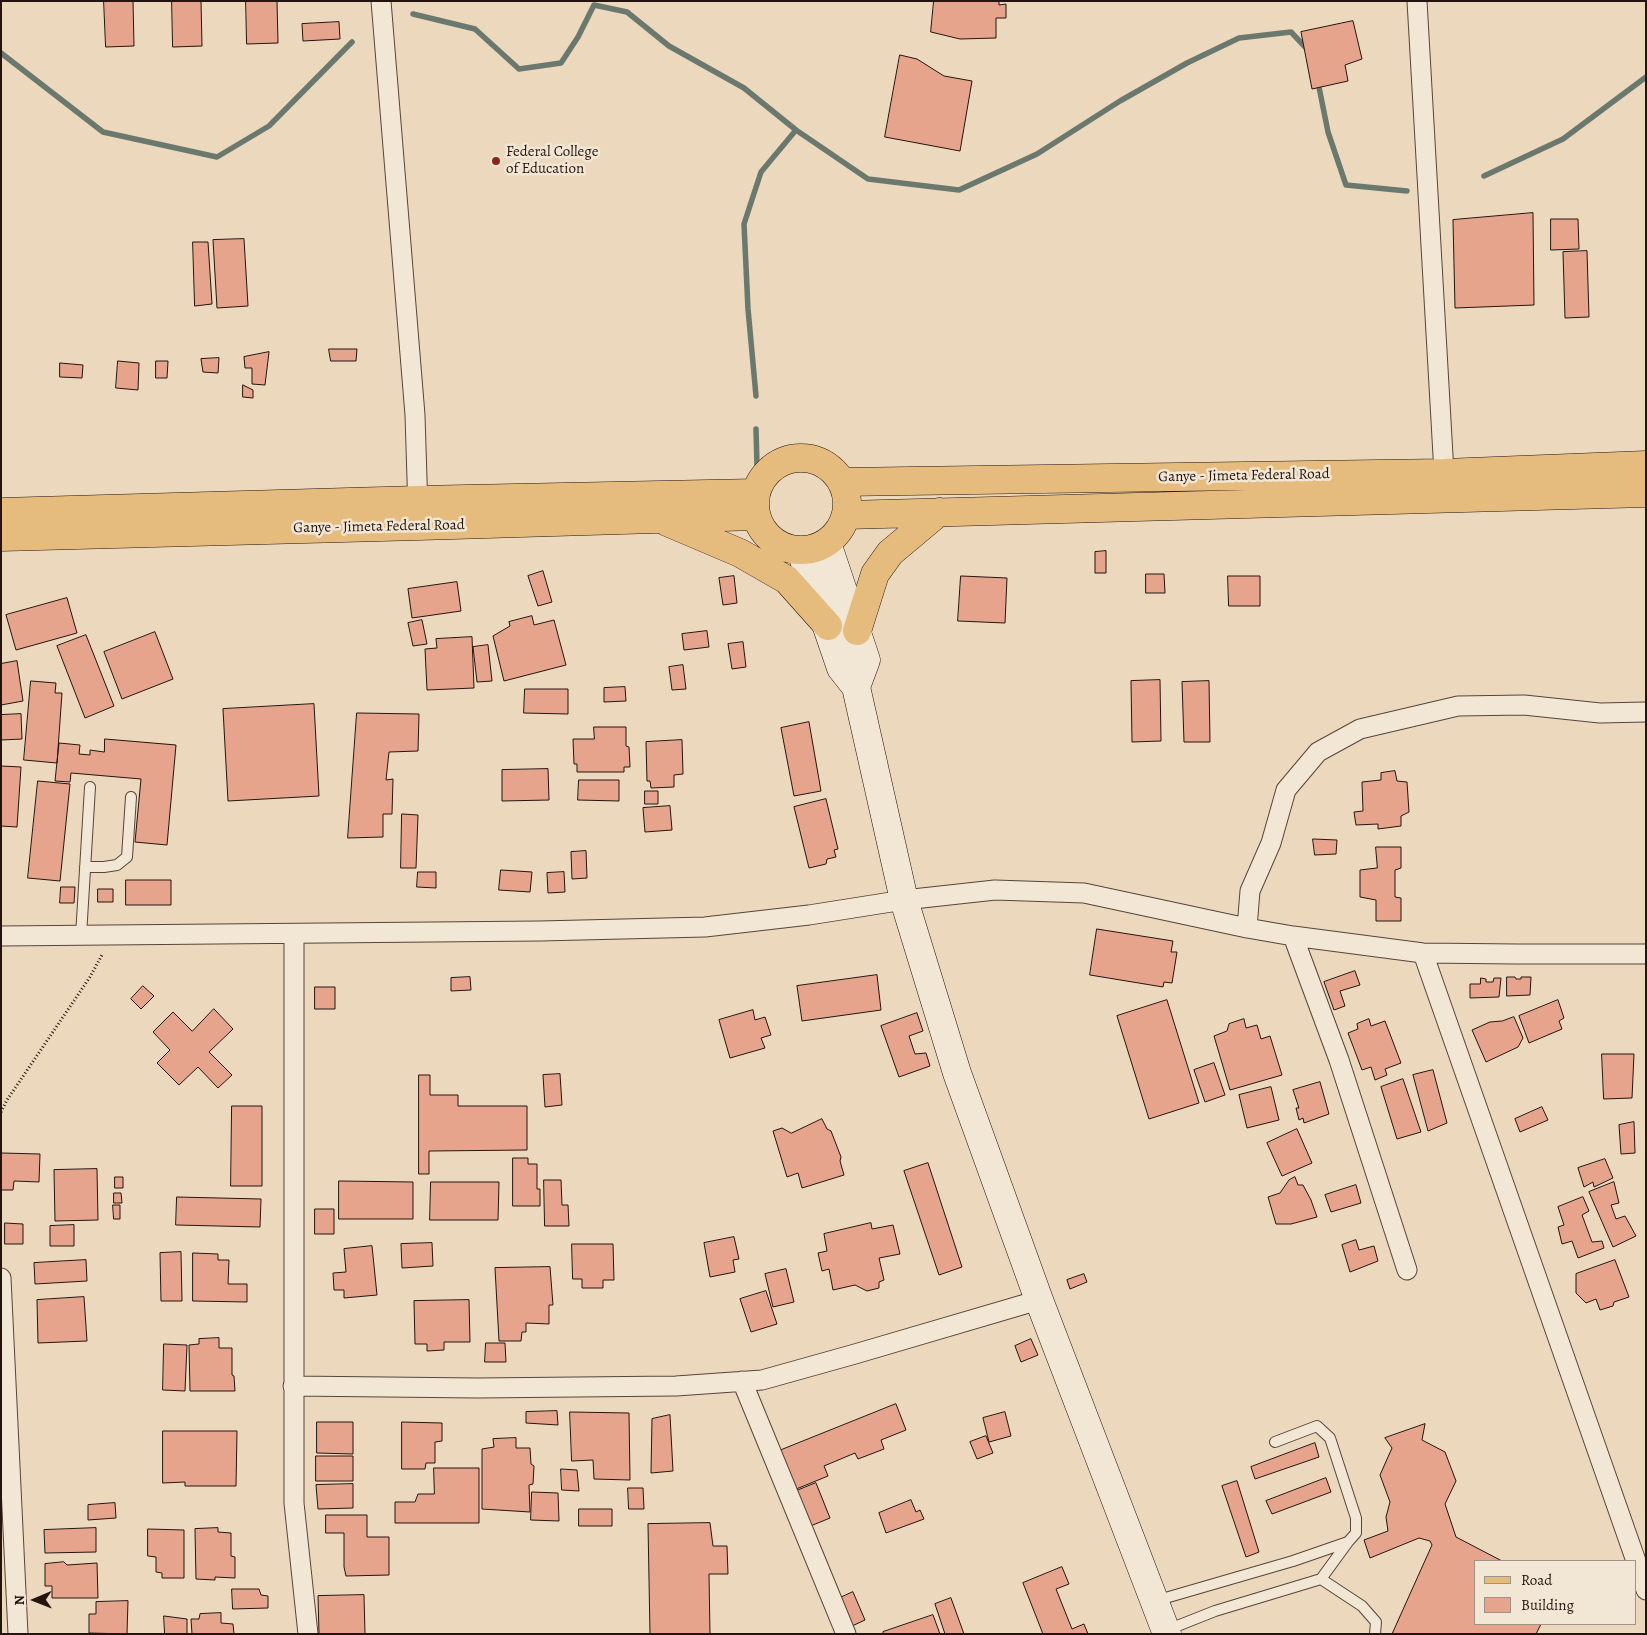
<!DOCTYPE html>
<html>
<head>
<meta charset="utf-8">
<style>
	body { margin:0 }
	#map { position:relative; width:1647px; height:1635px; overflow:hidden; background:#ebd8bd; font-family:Alegreya,serif }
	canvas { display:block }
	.frame { position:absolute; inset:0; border:2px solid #25140e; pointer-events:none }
	.legend { position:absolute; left:1474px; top:1560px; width:162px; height:65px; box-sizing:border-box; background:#f2e6d4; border:1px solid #a09285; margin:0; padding:6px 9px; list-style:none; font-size:15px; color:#25140e }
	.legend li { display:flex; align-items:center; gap:10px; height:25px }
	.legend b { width:25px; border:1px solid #a09285 }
	.north { position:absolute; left:10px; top:1575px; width:50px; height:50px; -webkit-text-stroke:4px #f2e6d4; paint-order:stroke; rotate:269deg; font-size:14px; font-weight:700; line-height:20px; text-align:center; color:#25140e }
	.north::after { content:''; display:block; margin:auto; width:18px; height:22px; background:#25140e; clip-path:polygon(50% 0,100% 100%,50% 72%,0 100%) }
</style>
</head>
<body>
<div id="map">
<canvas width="1647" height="1635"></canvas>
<div class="frame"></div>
<ul class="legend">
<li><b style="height:6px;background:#e6bc7e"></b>Road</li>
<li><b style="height:14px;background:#e7a48d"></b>Building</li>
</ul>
<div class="north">N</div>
</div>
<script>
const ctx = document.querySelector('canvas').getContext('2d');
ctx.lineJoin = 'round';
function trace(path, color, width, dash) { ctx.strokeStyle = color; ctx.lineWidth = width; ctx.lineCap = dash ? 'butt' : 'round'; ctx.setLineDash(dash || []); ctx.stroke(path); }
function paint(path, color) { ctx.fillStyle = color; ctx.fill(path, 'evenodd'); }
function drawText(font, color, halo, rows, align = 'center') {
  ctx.font = font + ' Alegreya,serif'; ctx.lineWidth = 5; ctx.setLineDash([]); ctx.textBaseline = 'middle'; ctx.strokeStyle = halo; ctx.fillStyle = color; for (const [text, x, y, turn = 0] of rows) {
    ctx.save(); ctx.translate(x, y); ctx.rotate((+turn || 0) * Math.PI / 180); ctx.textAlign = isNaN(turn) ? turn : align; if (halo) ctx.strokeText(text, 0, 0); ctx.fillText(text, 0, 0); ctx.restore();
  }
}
trace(new Path2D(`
	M 413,14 L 475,29 L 519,69 L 561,63 L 578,37 L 594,5 L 627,12 L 669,46 L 744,88 L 796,130 L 868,179 L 959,190 L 1037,154 L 1120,101 L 1187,63 L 1239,38 L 1291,32 L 1308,50
	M 1,53 L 103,132 L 217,157 L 269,126 L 352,42
	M 1318,82 L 1328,132 L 1346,185 L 1407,191
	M 1484,176 L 1563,139 L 1646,77
	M 756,396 L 748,309 L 744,224 L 761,172 L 796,130
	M 756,429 L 757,466`), '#6b786e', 5.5);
const building = new Path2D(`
	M 104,1 L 133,1 L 134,46 L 106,47 Z
	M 172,1 L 201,1 L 202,46 L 173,47 Z
	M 246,1 L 277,1 L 278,43 L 247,44 Z
	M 934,1 L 999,1 L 999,5 L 1006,4 L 1006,18 L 996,18 L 996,38 L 960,39 L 931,32 Z
	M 1353,21 L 1362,59 L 1345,65 L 1348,81 L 1312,89 L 1301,32 Z
	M 339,22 L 340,39 L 303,41 L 302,24 Z
	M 900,55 L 917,59 L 944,76 L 972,81 L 960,151 L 885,137 Z
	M 1533,213 L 1534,305 L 1455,308 L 1453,220 Z
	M 1551,219 L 1578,219 L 1579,249 L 1551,250 Z
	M 244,239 L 248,306 L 217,308 L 213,240 Z
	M 193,242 L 208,242 L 212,304 L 195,306 Z
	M 1587,251 L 1589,317 L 1565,318 L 1563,252 Z
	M 329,349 L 357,349 L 356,361 L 331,361 Z
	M 269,352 L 265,385 L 252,384 L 252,368 L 245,368 L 244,357 Z
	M 219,358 L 218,373 L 203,372 L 201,359 Z
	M 118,361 L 139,363 L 138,390 L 116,388 Z
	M 156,361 L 168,361 L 167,378 L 156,378 Z
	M 60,363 L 83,365 L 82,378 L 60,377 Z
	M 243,385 L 253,390 L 253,398 L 243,397 Z
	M 1106,551 L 1106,573 L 1095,573 L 1095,552 Z
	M 543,571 L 552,602 L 538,606 L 528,576 Z
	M 1146,574 L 1164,574 L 1165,593 L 1146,593 Z
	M 734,576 L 737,603 L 723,605 L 719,578 Z
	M 961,576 L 1007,578 L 1005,623 L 958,621 Z
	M 1228,576 L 1260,576 L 1260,606 L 1229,606 Z
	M 457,582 L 461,611 L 412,618 L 408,589 Z
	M 67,598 L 77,633 L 16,650 L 6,615 Z
	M 532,616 L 534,625 L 554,620 L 566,665 L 504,681 L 493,636 L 510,626 L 509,622 Z
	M 422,620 L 427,644 L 413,646 L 408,623 Z
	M 707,631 L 709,647 L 684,650 L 682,634 Z
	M 155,632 L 173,679 L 122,699 L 104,652 Z
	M 86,635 L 114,706 L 85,718 L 57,646 Z
	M 472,637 L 474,688 L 427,690 L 425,649 L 437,648 L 436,639 Z
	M 743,642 L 746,667 L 732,669 L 728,644 Z
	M 488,645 L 492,681 L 477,682 L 473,647 Z
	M 17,661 L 23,701 L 1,705 L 1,664 Z
	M 683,665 L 686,689 L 672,690 L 669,667 Z
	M 1160,680 L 1161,741 L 1132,742 L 1131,681 Z
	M 31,681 L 56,683 L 55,693 L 62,693 L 57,763 L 24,760 Z
	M 1209,681 L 1210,742 L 1184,742 L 1182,682 Z
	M 625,687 L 626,701 L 604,702 L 604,688 Z
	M 525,689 L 568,689 L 568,714 L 524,713 Z
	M 314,704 L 319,796 L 228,801 L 223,709 Z
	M 357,713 L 419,714 L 418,751 L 389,752 L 386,780 L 393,779 L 392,814 L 383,814 L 383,837 L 348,838 Z
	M 21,714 L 22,739 L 1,740 L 1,715 Z
	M 809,722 L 821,791 L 794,796 L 781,728 Z
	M 594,727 L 626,727 L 626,746 L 629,747 L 630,767 L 624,767 L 624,772 L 577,772 L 577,764 L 574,764 L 573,739 L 594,739 Z
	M 105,739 L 176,745 L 167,845 L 135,842 L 141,779 L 71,773 L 70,782 L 55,781 L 59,743 L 80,745 L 79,754 L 90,755 L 90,750 L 104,752 Z
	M 682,740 L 683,774 L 674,775 L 674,787 L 651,788 L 650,781 L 647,781 L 646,742 Z
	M 1,766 L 21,767 L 17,827 L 1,826 Z
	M 548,769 L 549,800 L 502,801 L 502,770 Z
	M 1395,771 L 1397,781 L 1407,782 L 1409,812 L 1401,816 L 1401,826 L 1378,829 L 1378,824 L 1356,825 L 1354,812 L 1363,811 L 1362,782 L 1381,780 L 1381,773 Z
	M 579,780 L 619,780 L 619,801 L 578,800 Z
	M 38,781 L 70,784 L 60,881 L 28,878 Z
	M 645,791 L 658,791 L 658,804 L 645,804 Z
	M 826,799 L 838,849 L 834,850 L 836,857 L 827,859 L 826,864 L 809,868 L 794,807 Z
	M 670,806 L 672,830 L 645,832 L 643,808 Z
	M 402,814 L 418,815 L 416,868 L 401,868 Z
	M 1313,839 L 1337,840 L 1336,854 L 1315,855 Z
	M 1376,847 L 1401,847 L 1401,868 L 1395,870 L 1395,897 L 1401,898 L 1401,921 L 1376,921 L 1376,900 L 1360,897 L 1360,870 L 1377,868 Z
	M 586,851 L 587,878 L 572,879 L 571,852 Z
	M 501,870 L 532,872 L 530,892 L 499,890 Z
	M 418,872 L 436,872 L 436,888 L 417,887 Z
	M 564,872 L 565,892 L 548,893 L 547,873 Z
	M 126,880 L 171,880 L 171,905 L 126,905 Z
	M 61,887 L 75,887 L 74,903 L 60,903 Z
	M 98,889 L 113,889 L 113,902 L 98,902 Z
	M 1097,929 L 1173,941 L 1171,952 L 1177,952 L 1172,983 L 1164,982 L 1163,987 L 1090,975 Z
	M 1355,971 L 1360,985 L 1340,991 L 1345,1006 L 1334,1010 L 1324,982 Z
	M 877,975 L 881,1010 L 802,1021 L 797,986 Z
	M 470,977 L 471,990 L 451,991 L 451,978 Z
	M 1507,977 L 1515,977 L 1516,979 L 1521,979 L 1521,977 L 1531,977 L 1530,995 L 1507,996 Z
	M 1481,978 L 1486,979 L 1486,982 L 1493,982 L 1494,978 L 1501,978 L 1499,997 L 1470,998 L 1470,984 L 1480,984 Z
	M 143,986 L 154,996 L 141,1009 L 131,999 Z
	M 315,987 L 335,987 L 335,1009 L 315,1009 Z
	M 1167,1000 L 1199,1103 L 1149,1119 L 1117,1016 Z
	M 1558,1000 L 1564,1018 L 1559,1021 L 1562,1029 L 1529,1043 L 1519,1016 Z
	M 214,1009 L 233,1029 L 209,1052 L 232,1075 L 218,1088 L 198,1067 L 179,1085 L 157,1063 L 170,1050 L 153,1032 L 173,1012 L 192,1031 Z
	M 753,1010 L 755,1020 L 765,1017 L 771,1035 L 761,1038 L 765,1048 L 730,1058 L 719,1020 Z
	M 917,1013 L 923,1031 L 909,1036 L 915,1054 L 926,1053 L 930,1066 L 899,1077 L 881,1026 Z
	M 1514,1017 L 1523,1038 L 1518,1047 L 1486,1062 L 1472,1030 L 1490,1022 L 1502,1021 Z
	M 1244,1019 L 1246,1028 L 1257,1025 L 1261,1039 L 1270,1036 L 1282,1075 L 1230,1090 L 1214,1036 L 1227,1031 L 1229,1024 Z
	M 1369,1019 L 1371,1026 L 1385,1021 L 1401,1063 L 1385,1069 L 1387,1075 L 1375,1080 L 1371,1067 L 1362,1070 L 1348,1033 L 1358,1029 L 1357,1024 Z
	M 1602,1054 L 1634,1054 L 1632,1098 L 1604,1099 Z
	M 1214,1063 L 1225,1095 L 1205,1102 L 1194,1070 Z
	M 1433,1070 L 1447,1123 L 1428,1131 L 1413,1075 Z
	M 560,1074 L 562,1105 L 545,1107 L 543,1075 Z
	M 419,1075 L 430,1075 L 430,1095 L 458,1095 L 458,1106 L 527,1106 L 527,1150 L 429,1151 L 429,1174 L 419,1174 Z
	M 1403,1079 L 1421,1132 L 1397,1139 L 1381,1087 Z
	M 1320,1082 L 1329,1114 L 1304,1123 L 1303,1118 L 1299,1120 L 1296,1108 L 1299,1108 L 1293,1090 Z
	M 1271,1087 L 1279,1120 L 1247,1128 L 1239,1095 Z
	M 232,1106 L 262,1106 L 262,1186 L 231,1186 Z
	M 1542,1107 L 1548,1120 L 1520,1132 L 1515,1119 Z
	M 822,1119 L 827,1129 L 831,1131 L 841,1157 L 840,1161 L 844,1175 L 802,1188 L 798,1173 L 787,1177 L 773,1131 L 782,1128 L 791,1133 Z
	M 1634,1122 L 1635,1153 L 1621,1154 L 1619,1125 Z
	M 1297,1129 L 1312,1163 L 1282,1176 L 1267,1143 Z
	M 1,1153 L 40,1154 L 39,1182 L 14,1181 L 13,1190 L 1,1190 Z
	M 513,1158 L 528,1158 L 528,1164 L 537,1164 L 537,1189 L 540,1189 L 540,1206 L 513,1206 Z
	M 1605,1159 L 1613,1178 L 1594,1187 L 1593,1182 L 1584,1187 L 1578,1168 Z
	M 928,1163 L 962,1267 L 939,1275 L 904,1171 Z
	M 97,1169 L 98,1220 L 55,1221 L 54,1170 Z
	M 115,1177 L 123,1177 L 123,1188 L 115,1188 Z
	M 1295,1177 L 1298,1185 L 1303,1185 L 1311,1200 L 1317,1217 L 1291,1224 L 1276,1224 L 1268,1197 L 1280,1193 L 1289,1180 Z
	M 544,1180 L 561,1180 L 562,1205 L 568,1205 L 569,1226 L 545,1226 Z
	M 339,1181 L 413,1182 L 413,1219 L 339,1219 Z
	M 431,1182 L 499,1182 L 498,1220 L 430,1220 Z
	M 1614,1182 L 1619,1203 L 1611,1205 L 1616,1219 L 1625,1216 L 1636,1236 L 1613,1247 L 1589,1192 Z
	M 1356,1185 L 1361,1203 L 1331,1212 L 1325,1195 Z
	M 114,1193 L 121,1193 L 122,1203 L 114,1203 Z
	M 177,1197 L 261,1199 L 260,1227 L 176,1225 Z
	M 1583,1197 L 1589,1211 L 1582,1215 L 1592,1242 L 1602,1241 L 1604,1248 L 1578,1258 L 1572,1241 L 1562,1244 L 1558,1227 L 1564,1225 L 1558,1207 Z
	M 113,1205 L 120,1205 L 120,1219 L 114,1219 Z
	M 315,1209 L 334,1209 L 334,1234 L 315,1234 Z
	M 5,1223 L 23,1224 L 23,1244 L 5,1244 Z
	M 871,1223 L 872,1229 L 893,1225 L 900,1254 L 879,1258 L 884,1280 L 879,1282 L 879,1288 L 867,1291 L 855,1285 L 833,1290 L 829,1269 L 822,1271 L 818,1253 L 827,1251 L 824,1234 Z
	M 74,1225 L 74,1246 L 50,1246 L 50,1226 Z
	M 734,1237 L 739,1259 L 733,1260 L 735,1272 L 710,1277 L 704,1243 Z
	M 1356,1240 L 1359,1250 L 1374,1246 L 1378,1261 L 1350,1272 L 1342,1245 Z
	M 432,1243 L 433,1266 L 402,1268 L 401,1244 Z
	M 572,1244 L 613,1244 L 614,1280 L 603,1280 L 603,1288 L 582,1288 L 582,1279 L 573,1279 Z
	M 372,1246 L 377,1295 L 344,1298 L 344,1290 L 334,1290 L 333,1273 L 346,1272 L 344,1249 Z
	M 181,1252 L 182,1301 L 161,1301 L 160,1253 Z
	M 193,1253 L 218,1254 L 218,1260 L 229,1260 L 228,1284 L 247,1284 L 247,1302 L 193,1301 Z
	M 86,1260 L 87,1281 L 35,1284 L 34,1263 Z
	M 1615,1260 L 1629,1297 L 1614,1302 L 1613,1306 L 1600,1310 L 1596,1299 L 1586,1303 L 1576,1293 L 1576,1274 Z
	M 550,1267 L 553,1305 L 549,1305 L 549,1324 L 526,1323 L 526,1332 L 522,1332 L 521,1341 L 499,1341 L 495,1268 Z
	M 786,1269 L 794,1302 L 773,1307 L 765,1274 Z
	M 1084,1274 L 1087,1282 L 1070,1289 L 1067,1280 Z
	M 766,1291 L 777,1324 L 751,1332 L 740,1299 Z
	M 84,1297 L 87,1341 L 38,1343 L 37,1300 Z
	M 469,1300 L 470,1342 L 444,1342 L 444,1350 L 427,1351 L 427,1344 L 415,1344 L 414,1301 Z
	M 219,1338 L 219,1348 L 232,1348 L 232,1375 L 234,1376 L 235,1391 L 190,1391 L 189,1345 L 199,1344 L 199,1339 Z
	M 1031,1339 L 1038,1355 L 1021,1362 L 1015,1346 Z
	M 486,1343 L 505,1343 L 506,1362 L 485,1362 Z
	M 164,1344 L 187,1345 L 185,1391 L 163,1390 Z
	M 896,1404 L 906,1430 L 881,1440 L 884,1449 L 858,1459 L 855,1453 L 824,1466 L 828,1476 L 789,1492 L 774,1453 Z
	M 557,1411 L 558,1425 L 526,1423 L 526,1412 Z
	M 570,1412 L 629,1413 L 630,1480 L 594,1479 L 593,1460 L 572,1461 Z
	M 1005,1412 L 1011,1436 L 989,1442 L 983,1418 Z
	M 670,1415 L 673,1471 L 651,1473 L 652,1419 Z
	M 317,1422 L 353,1422 L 353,1454 L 317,1453 Z
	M 402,1422 L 442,1423 L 442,1441 L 435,1442 L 435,1463 L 426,1463 L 425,1469 L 402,1469 Z
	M 1425,1424 L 1422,1440 L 1445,1452 L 1456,1481 L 1445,1504 L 1456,1537 L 1502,1561 L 1476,1561 L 1476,1624 L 1541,1624 L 1536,1634 L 1392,1634 L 1432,1545 L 1430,1541 L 1419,1538 L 1370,1558 L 1364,1540 L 1388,1531 L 1386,1517 L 1390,1502 L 1380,1475 L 1392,1448 L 1385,1438 Z
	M 163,1431 L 237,1431 L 236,1486 L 185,1486 L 185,1482 L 163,1483 Z
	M 986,1436 L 993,1453 L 977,1459 L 970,1442 Z
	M 516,1438 L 516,1448 L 530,1448 L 531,1464 L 534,1466 L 533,1484 L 529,1485 L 530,1512 L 482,1509 L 482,1449 L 494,1447 L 493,1439 Z
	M 1315,1443 L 1319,1457 L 1255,1479 L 1251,1467 Z
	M 316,1456 L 353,1456 L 353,1481 L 316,1481 Z
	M 434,1468 L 479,1468 L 479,1523 L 395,1523 L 395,1502 L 415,1502 L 418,1494 L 434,1494 Z
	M 561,1469 L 577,1470 L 579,1491 L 562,1490 Z
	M 1326,1478 L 1331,1492 L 1272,1514 L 1266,1501 Z
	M 1237,1481 L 1259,1552 L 1246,1557 L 1222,1486 Z
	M 816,1483 L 830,1518 L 808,1527 L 794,1492 Z
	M 353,1484 L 353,1508 L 318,1509 L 316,1485 Z
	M 628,1488 L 643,1488 L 644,1509 L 629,1509 Z
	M 532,1492 L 558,1493 L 559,1521 L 531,1520 Z
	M 911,1500 L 916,1512 L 920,1510 L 924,1519 L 886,1533 L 879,1513 Z
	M 115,1503 L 116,1518 L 88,1520 L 88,1505 Z
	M 579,1509 L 612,1509 L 612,1526 L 579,1526 Z
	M 326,1515 L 367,1515 L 367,1537 L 389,1537 L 389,1575 L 346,1576 L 344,1567 L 344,1533 L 326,1533 Z
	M 710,1523 L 713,1546 L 727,1546 L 728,1574 L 709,1574 L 710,1634 L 650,1634 L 648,1524 Z
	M 96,1528 L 96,1552 L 45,1553 L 44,1530 Z
	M 218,1528 L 218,1532 L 231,1533 L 231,1556 L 235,1557 L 235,1578 L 215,1577 L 215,1580 L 196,1579 L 195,1529 Z
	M 148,1529 L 184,1530 L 184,1578 L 162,1578 L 162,1573 L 156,1572 L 156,1557 L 148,1556 Z
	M 64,1562 L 67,1565 L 97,1563 L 98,1598 L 52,1598 L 52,1586 L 45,1586 L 45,1564 Z
	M 1062,1567 L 1069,1584 L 1056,1589 L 1072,1629 L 1084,1624 L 1088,1634 L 1043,1634 L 1023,1583 Z
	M 232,1589 L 259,1589 L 261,1595 L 268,1596 L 268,1608 L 233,1609 Z
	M 853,1592 L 865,1620 L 852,1626 L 840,1598 Z
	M 364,1595 L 365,1634 L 319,1634 L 318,1596 Z
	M 951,1598 L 964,1634 L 945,1634 L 935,1604 Z
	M 128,1601 L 127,1634 L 89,1633 L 89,1614 L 96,1614 L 96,1602 Z
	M 221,1613 L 221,1623 L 233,1624 L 234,1634 L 192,1634 L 191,1619 L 199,1619 L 200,1614 Z
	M 933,1615 L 940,1634 L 883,1634 L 883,1632 Z
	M 164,1616 L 187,1619 L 187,1634 L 165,1634 Z`);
paint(building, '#e7a48d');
trace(building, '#25140e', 1);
const lane = new Path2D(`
	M 85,867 L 104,867 L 117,865 L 127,857 L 131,797
	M 81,936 L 90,787
	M 1321,1579 L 1348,1542
	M 1155,1601 L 1293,1561 L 1348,1542 L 1356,1533 L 1356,1518 L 1330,1438 L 1317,1426 L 1275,1442
	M 1167,1630 L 1215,1611 L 1321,1579 L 1362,1606 L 1376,1622 L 1375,1634`);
const street = new Path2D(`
	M 381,1 L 415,415 L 418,511
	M 1417,1 L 1444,473
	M 1247,928 L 1250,891 L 1271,843 L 1286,790 L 1318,752 L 1360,729 L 1458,706 L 1524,705 L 1600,713 L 1646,712
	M 294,934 L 294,1503 L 308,1634
	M 1,936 L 540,931 L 705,927 L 809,915 L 904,900 L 995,890 L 1084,893 L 1247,928 L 1293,936 L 1423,953 L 1517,954 L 1646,954
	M 1293,936 L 1339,1060 L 1407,1270
	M 1423,953 L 1636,1561
	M 1,1278 L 18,1634
	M 742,1381 L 846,1634
	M 293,1386 L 478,1388 L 676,1386 L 762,1380 L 855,1354 L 1039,1300
	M 1636,1562 L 1646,1590`);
const secondary = new Path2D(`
	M 827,543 L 866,660 L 856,687
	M 801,551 L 841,668 L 856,687 L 904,900 L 957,1073 L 1039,1300 L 1167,1634`);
const primary = new Path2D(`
	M755 504a46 46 0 1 1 92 0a46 46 0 1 1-92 0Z
	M 842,482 L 1444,473 L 1646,465
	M 1,512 L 418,500 L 756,493
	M 846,515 L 1646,493
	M 667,522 L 740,553 L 787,580 L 828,626
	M 1,537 L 419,526 L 756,516
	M 857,631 L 875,574 L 890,553 L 939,512`);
trace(lane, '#56453a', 12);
trace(street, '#56453a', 21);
trace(secondary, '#25140e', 29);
trace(primary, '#25140e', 29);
trace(new Path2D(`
	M 1,1112 L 7,1100 L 90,977 L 103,953`), '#25140e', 3, [1, 2.5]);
trace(lane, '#f2e6d4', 10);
trace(street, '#f2e6d4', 19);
trace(secondary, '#f2e6d4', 28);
trace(primary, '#e6bc7e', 28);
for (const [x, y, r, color] of [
	[496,161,5,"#8f2418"]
]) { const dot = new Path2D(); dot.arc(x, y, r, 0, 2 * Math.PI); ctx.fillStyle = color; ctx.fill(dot); trace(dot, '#f2e6d4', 2); }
drawText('15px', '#25140e', '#f2e6d4', [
	["Federal College",506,152],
	["of Education",506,169]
], 'left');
drawText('15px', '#25140e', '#f2e6d4', [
	["Ganye - Jimeta Federal Road",1244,476,-1],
	["Ganye - Jimeta Federal Road",379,527,-1]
]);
</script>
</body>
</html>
